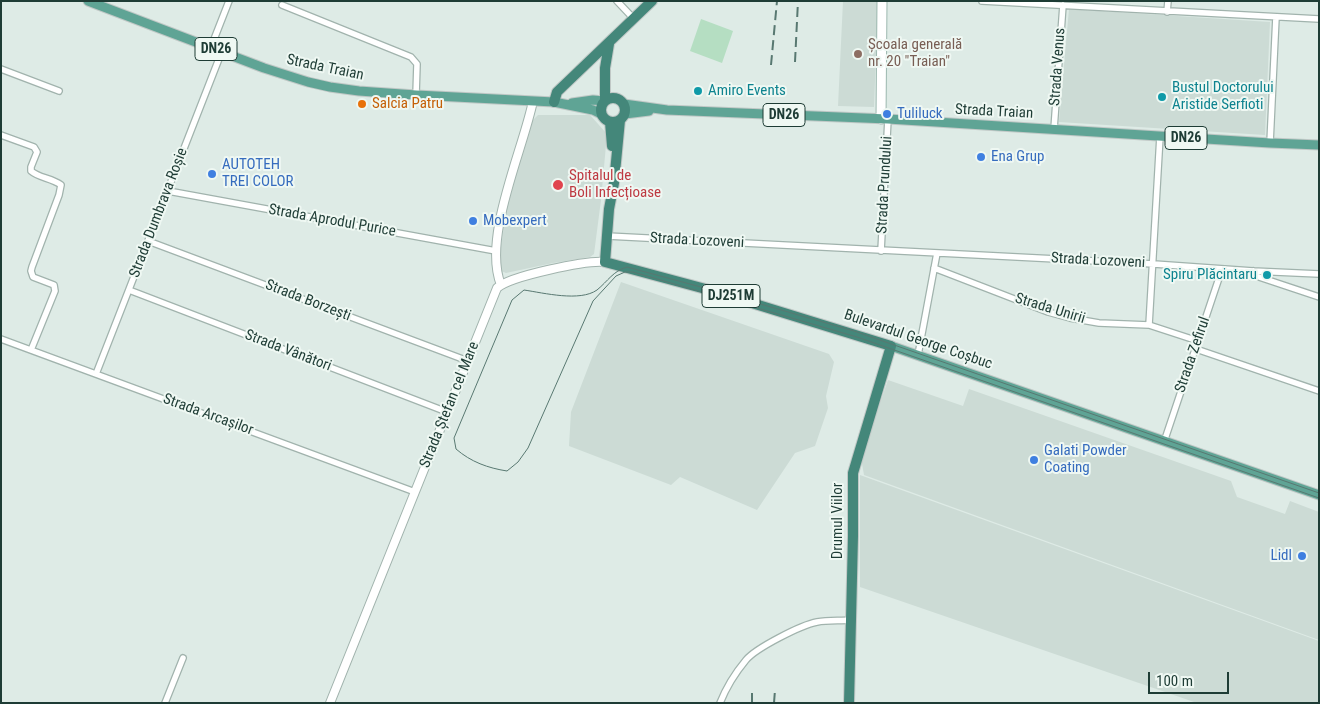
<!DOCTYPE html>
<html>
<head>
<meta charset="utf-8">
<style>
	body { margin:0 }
	#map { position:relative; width:1320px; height:704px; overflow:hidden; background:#deebe6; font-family:"Roboto Condensed",sans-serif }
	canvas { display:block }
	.frame { position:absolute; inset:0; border:2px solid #1e3c35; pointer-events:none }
	.scale { position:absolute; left:1148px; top:672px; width:81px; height:22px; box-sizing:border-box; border:2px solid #1e3c35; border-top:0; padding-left:6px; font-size:15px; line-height:18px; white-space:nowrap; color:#1e3c35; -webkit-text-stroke:4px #eff8f3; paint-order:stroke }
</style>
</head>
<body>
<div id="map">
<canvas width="1320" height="704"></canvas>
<div class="frame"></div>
<div class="scale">100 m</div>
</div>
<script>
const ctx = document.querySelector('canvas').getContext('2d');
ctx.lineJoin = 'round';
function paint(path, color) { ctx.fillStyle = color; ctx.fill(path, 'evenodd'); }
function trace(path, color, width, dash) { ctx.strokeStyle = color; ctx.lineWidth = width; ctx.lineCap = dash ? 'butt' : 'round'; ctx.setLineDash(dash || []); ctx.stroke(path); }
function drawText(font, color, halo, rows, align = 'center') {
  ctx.font = font + ' "Roboto Condensed",sans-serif'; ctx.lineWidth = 4; ctx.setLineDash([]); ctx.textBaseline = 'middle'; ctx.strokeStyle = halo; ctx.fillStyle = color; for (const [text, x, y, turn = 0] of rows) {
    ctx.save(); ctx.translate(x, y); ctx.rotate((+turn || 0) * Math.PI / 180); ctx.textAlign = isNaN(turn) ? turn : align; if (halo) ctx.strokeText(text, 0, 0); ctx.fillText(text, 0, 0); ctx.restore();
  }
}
paint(new Path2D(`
	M 843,1 L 878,1 L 874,107 L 838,106 Z
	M 1069,9 L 1270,22 L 1265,135 L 1059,122 Z
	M 538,115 L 590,115 L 607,134 L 601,200 L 594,254 L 590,257 L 553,263 L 506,273 L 499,270 L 501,247 L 506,212 L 530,123 Z
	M 621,282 L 829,354 L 834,362 L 826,396 L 828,408 L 815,446 L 795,453 L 757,510 L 680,477 L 671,485 L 569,446 L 571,412 Z
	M 888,380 L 963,406 L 969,389 L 1231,481 L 1237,497 L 1285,514 L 1290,501 L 1319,512 L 1319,640 L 864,475 L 861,458 Z
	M 860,475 L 1319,641 L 1318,703 L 1197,703 L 860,587 Z`), '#ccdbd5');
paint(new Path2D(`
	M 701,19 L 733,31 L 722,63 L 690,51 Z`), '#b5dec2');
const minor = new Path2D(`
	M 617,1 L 634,19
	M 982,1 L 1319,19
	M 282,5 L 411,57 L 417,64 L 416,95
	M 1167,12 L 1168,1
	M 211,47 L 229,1
	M 1,69 L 59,91
	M 1054,129 L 1063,5
	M 1,135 L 34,147 L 37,152 L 31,167 L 31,171 C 39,178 52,178 61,185 L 59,195 L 32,267 L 31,271 L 33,277 L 54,285 L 55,291 L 31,350
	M 1270,143 L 1276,17
	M 168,191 L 496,251
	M 607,236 L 1154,264 L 1253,271 L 1319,274
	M 148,241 L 468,361
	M 881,251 L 888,119
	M 934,268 L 1048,312 L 1070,318 L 1099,323 L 1149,325 L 1198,341
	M 1253,271 L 1256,276 L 1319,297
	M 129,290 L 447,412
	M 1149,325 L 1160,136
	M 1,339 L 415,492
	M 1196,349 L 1319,391
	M 918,355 L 937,253
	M 96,374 L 222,51
	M 1164,442 L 1222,269
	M 165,703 L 183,658
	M 720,703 C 726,688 736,672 746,660 C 756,648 801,625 817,622 C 828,620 840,621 851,620`);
const tertiary = new Path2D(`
	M 501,285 C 482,238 523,150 533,101
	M 330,703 L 497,288 C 510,276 587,260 605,262`);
const secondary = new Path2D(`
	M 881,119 L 882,1`);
const primary = new Path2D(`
	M 88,1 L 264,68 L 308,82 L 330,87 L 359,91 L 416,95 L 554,102 L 593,110 L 601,114
	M 572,103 L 593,100 L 604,101
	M 624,104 L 667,110 L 888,119 L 1270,143 L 1319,145
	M 625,114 L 649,111
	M 891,346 L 1319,495`);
const trunk = new Path2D(`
	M601 110a12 12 0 1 1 24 0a12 12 0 1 1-24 0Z
	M 605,100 L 605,68 L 609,44
	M 554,102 L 557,92 L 652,1
	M 620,120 L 614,183 L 609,209 L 605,262 L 713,291 L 891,346 L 853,473 L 853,536 L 849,703
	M 610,122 L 612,146`);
trace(minor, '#a1b3ad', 8);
trace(tertiary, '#a1b3ad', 10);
trace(secondary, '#9cb8af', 11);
trace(primary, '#c0c8c6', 11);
trace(trunk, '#c0c8c6', 12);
trace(minor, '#fff', 5.5);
trace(tertiary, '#fff', 8);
trace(secondary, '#fff', 9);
trace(primary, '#5fa495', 9);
trace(trunk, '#44877a', 10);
trace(new Path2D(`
	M 1319,493 L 854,331 L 712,290 L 627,267 C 613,271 608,281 597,290 C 580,302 544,293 524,290 L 512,300 L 454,438 L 456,449 C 471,462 488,468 507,471 L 518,462 L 528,448 L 593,301 L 616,276 L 625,272 L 633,272 L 857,337 L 1319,498`), '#587871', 1);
trace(new Path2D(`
	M 795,62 L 798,1
	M 771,65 L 777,1
	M 752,703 L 752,689
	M 774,703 L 775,690`), '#587871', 2, [10, 5]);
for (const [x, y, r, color] of [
	[858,54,5,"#8d6e63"],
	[698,91,5,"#0f9aa8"],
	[1162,97,5,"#0f9aa8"],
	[362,104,5,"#e8710a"],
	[887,114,5,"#3f7fe0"],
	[981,157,5,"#3f7fe0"],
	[212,174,5,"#3f7fe0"],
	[558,185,6,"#e0444e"],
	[473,221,5,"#3f7fe0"],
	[1267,275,5,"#0f9aa8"],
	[1034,460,5,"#3f7fe0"],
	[1302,556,5,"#3f7fe0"]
]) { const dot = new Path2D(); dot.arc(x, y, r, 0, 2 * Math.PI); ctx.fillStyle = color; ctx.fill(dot); trace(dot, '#eff8f3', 2); }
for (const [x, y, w] of [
	[216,49,42],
	[784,115,42],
	[1186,138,42],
	[731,296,58]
]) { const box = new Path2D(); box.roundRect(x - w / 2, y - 11.5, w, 23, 4); ctx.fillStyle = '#eff8f3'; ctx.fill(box); trace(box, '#1e3c35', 1); }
drawText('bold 14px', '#1e3c35', null, [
	["DN26",216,49],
	["DN26",784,115],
	["DN26",1186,138],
	["DJ251M",731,296]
]);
drawText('15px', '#785e54', '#eff8f3', [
	["Școala generală",868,45],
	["nr. 20 \"Traian\"",868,62]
], 'left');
drawText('15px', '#1e3c35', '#eff8f3', [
	["Strada Venus",1058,67,-86],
	["Strada Traian",325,68,12],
	["Strada Traian",994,112,3],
	["Strada Prundului",885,185,-87],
	["Strada Dumbrava Roșie",159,213,-69],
	["Strada Aprodul Purice",332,221,10],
	["Strada Lozoveni",697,241,3],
	["Strada Lozoveni",1098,261,3],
	["Strada Borzești",308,301,21],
	["Strada Unirii",1050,309,17],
	["Bulevardul George Coșbuc",918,340,19],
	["Strada Vânători",288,351,21],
	["Strada Zefirul",1193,355,-71],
	["Strada Ștefan cel Mare",450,405,-68],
	["Strada Arcașilor",208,415,20],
	["Drumul Viilor",838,521,-90]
]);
drawText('15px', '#0d838f', '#eff8f3', [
	["Bustul Doctorului",1172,88],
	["Aristide Serfioti",1172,105],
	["Amiro Events",708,91],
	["Spiru Plăcintaru",1257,275,"right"]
], 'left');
drawText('15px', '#c56008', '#eff8f3', [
	["Salcia Patru",372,104]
], 'left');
drawText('15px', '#366cbe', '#eff8f3', [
	["Tuliluck",897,114],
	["Ena Grup",991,157],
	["AUTOTEH",222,165],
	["TREI COLOR",222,182],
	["Mobexpert",483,221],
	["Galati Powder",1044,451],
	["Coating",1044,468],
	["Lidl",1292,556,"right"]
], 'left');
drawText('15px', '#be3a42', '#eff8f3', [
	["Spitalul de",569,176],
	["Boli Infecțioase",569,193]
], 'left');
</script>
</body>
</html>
